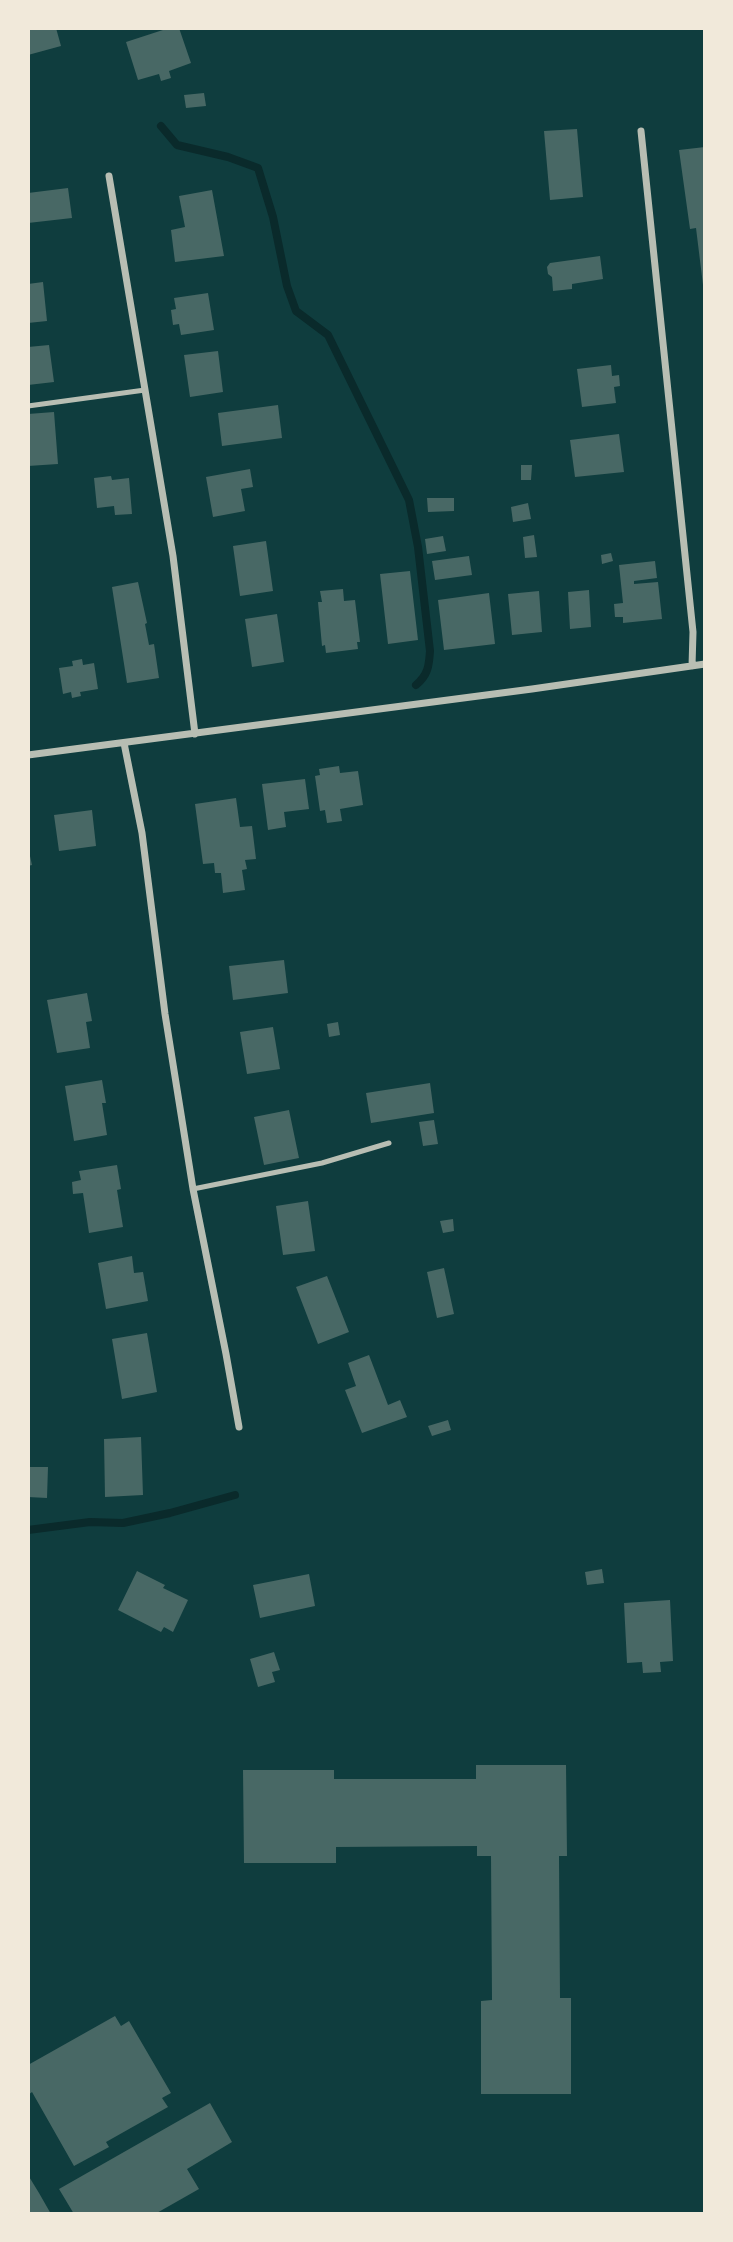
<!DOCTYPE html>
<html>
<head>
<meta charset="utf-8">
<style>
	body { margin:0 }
	#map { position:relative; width:733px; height:2242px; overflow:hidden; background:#0f3d3e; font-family:"Roboto Condensed",sans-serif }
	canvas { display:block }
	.frame { position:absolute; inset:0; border:30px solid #f1e9da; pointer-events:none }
</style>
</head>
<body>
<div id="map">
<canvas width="733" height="2242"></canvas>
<div class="frame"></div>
</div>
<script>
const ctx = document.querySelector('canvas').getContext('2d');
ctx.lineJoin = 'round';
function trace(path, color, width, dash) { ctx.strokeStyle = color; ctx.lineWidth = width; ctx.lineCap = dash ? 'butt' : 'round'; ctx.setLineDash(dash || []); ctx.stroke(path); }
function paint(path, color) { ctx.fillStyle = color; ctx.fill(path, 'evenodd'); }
trace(new Path2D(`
	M 161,126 L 177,145 L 228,157 L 258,168 L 273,217 L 287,286 L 296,311 L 328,335 L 409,500 L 418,547 L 430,651 C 429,666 428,675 416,685
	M 28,1530 L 90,1522 L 123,1523 L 170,1513 L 235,1495`), '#0a2a2b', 8);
paint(new Path2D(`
	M 28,28 L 56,28 L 61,46 L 28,55 Z
	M 169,28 L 179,28 L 191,63 L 169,71 L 171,78 L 161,81 L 159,74 L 138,80 L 126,42 Z
	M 204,93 L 206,106 L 186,108 L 184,95 Z
	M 577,129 L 583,197 L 550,200 L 544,131 Z
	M 705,147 L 705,285 L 703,285 L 696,228 L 690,229 L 679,150 Z
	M 68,188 L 72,218 L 28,223 L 28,193 Z
	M 212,190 L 224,256 L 175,262 L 171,230 L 185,227 L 179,196 Z
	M 600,256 L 603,279 L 572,284 L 572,289 L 553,291 L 552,277 L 548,274 L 547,267 L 550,263 Z
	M 43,282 L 47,321 L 28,323 L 28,284 Z
	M 208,293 L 214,330 L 181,335 L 179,324 L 173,325 L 171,310 L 176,309 L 174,298 Z
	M 49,345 L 54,382 L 28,385 L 28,347 Z
	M 218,351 L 223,392 L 190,397 L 184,355 Z
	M 611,365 L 612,376 L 619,375 L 620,386 L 614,387 L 616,403 L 582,407 L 577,369 Z
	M 278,405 L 282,438 L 222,446 L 218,413 Z
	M 54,412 L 58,464 L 28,466 L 28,414 Z
	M 619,434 L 624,472 L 575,477 L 570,440 Z
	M 521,465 L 532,465 L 531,480 L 521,480 Z
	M 250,469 L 253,487 L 241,489 L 245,511 L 213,517 L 206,477 Z
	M 111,476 L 112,480 L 129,478 L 132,514 L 115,515 L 114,506 L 97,508 L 94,478 Z
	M 427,498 L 454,498 L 454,511 L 428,512 Z
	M 528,503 L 531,519 L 513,522 L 511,507 Z
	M 534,535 L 537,557 L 525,558 L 523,537 Z
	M 443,536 L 446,551 L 427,554 L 425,539 Z
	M 266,541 L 273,591 L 240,596 L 233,546 Z
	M 611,553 L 613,561 L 602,564 L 601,555 Z
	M 469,556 L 472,575 L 435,580 L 432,561 Z
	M 655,561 L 657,578 L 634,581 L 634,584 L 658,582 L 662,619 L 623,623 L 623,617 L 615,617 L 614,604 L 623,603 L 619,565 Z
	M 410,571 L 418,640 L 388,644 L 380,574 Z
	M 138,582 L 147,623 L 145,624 L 149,645 L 154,644 L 159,678 L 127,683 L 112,587 Z
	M 343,589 L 344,601 L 355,600 L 360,642 L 357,642 L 358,649 L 326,653 L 325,645 L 322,646 L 318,602 L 322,602 L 320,591 Z
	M 589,590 L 591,627 L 570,629 L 568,592 Z
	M 539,591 L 542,632 L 512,635 L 508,594 Z
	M 489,593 L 495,644 L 444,650 L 438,600 Z
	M 277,614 L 284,662 L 252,667 L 245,619 Z
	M 82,659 L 83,665 L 94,663 L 98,689 L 80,692 L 81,696 L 72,698 L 71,692 L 63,694 L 59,668 L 73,666 L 72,661 Z
	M 339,766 L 340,773 L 358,771 L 363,805 L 340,809 L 342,821 L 327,823 L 325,810 L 320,811 L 315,776 L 320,775 L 319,769 Z
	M 305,779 L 309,809 L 284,812 L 286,827 L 268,830 L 262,784 Z
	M 236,798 L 240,827 L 252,826 L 256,859 L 245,860 L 247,869 L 242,870 L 245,890 L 223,893 L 221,873 L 215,873 L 214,863 L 203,864 L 195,804 Z
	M 92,810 L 96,846 L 59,851 L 54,815 Z
	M 28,847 L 32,865 L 28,866 Z
	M 284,960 L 288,993 L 233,1000 L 229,966 Z
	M 87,993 L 92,1021 L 86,1022 L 90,1048 L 57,1053 L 47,1000 Z
	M 338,1022 L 340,1035 L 329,1037 L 327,1024 Z
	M 273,1027 L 280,1069 L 247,1074 L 240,1032 Z
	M 102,1080 L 106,1103 L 102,1103 L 107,1135 L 74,1141 L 65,1086 Z
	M 430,1083 L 434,1113 L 371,1123 L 366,1093 Z
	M 289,1110 L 299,1158 L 264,1165 L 254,1117 Z
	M 434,1120 L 438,1144 L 423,1146 L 419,1122 Z
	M 117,1165 L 121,1189 L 117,1190 L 123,1227 L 89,1233 L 83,1193 L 73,1194 L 72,1182 L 81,1180 L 79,1171 Z
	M 308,1201 L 315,1251 L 283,1255 L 276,1206 Z
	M 453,1219 L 454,1231 L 443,1233 L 440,1221 Z
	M 132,1256 L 134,1273 L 143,1272 L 148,1301 L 106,1309 L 98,1263 Z
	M 444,1268 L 454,1314 L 437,1318 L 427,1272 Z
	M 327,1276 L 349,1332 L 318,1344 L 296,1287 Z
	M 147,1333 L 157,1392 L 122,1399 L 112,1339 Z
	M 369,1355 L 388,1405 L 400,1400 L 407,1417 L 362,1433 L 345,1390 L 356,1386 L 348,1363 Z
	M 448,1420 L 451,1430 L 432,1436 L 428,1426 Z
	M 141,1437 L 143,1495 L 105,1497 L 104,1439 Z
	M 28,1467 L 48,1467 L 47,1498 L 28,1497 Z
	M 602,1569 L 604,1583 L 587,1585 L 585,1572 Z
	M 137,1571 L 165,1585 L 163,1588 L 188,1600 L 173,1632 L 164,1627 L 161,1632 L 118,1610 Z
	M 309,1574 L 315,1606 L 260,1618 L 253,1585 Z
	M 670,1600 L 673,1661 L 660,1662 L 661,1672 L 643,1673 L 642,1662 L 627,1663 L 624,1603 Z
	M 274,1652 L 280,1670 L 272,1672 L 275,1682 L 258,1687 L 250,1659 Z
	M 476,1765 L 566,1765 L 567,1856 L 559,1856 L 560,1998 L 571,1998 L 571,2094 L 481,2094 L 481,2001 L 492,2000 L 491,1856 L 477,1856 L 477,1846 L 336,1847 L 336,1863 L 244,1863 L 243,1770 L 334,1770 L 334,1779 L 476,1779 Z
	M 115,2016 L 121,2026 L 129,2021 L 171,2093 L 162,2098 L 168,2107 L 106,2142 L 109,2147 L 74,2166 L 32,2092 L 28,2095 L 28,2065 Z
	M 210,2103 L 232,2142 L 187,2169 L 199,2189 L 155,2214 L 74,2214 L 59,2189 Z
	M 28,2175 L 39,2193 L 51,2214 L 28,2214 Z`), '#486865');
trace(new Path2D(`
	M 28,406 L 145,390
	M 193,1189 L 322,1163 L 389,1143`), '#b8beb3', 5);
trace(new Path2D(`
	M 641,131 L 693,632 L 692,666
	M 109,176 L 173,556 L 195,734
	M 124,743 L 142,833 L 165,1014 L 193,1189 L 226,1354 L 239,1427
	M 28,755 L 532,689 L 705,664`), '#b8beb3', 7);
</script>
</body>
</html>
